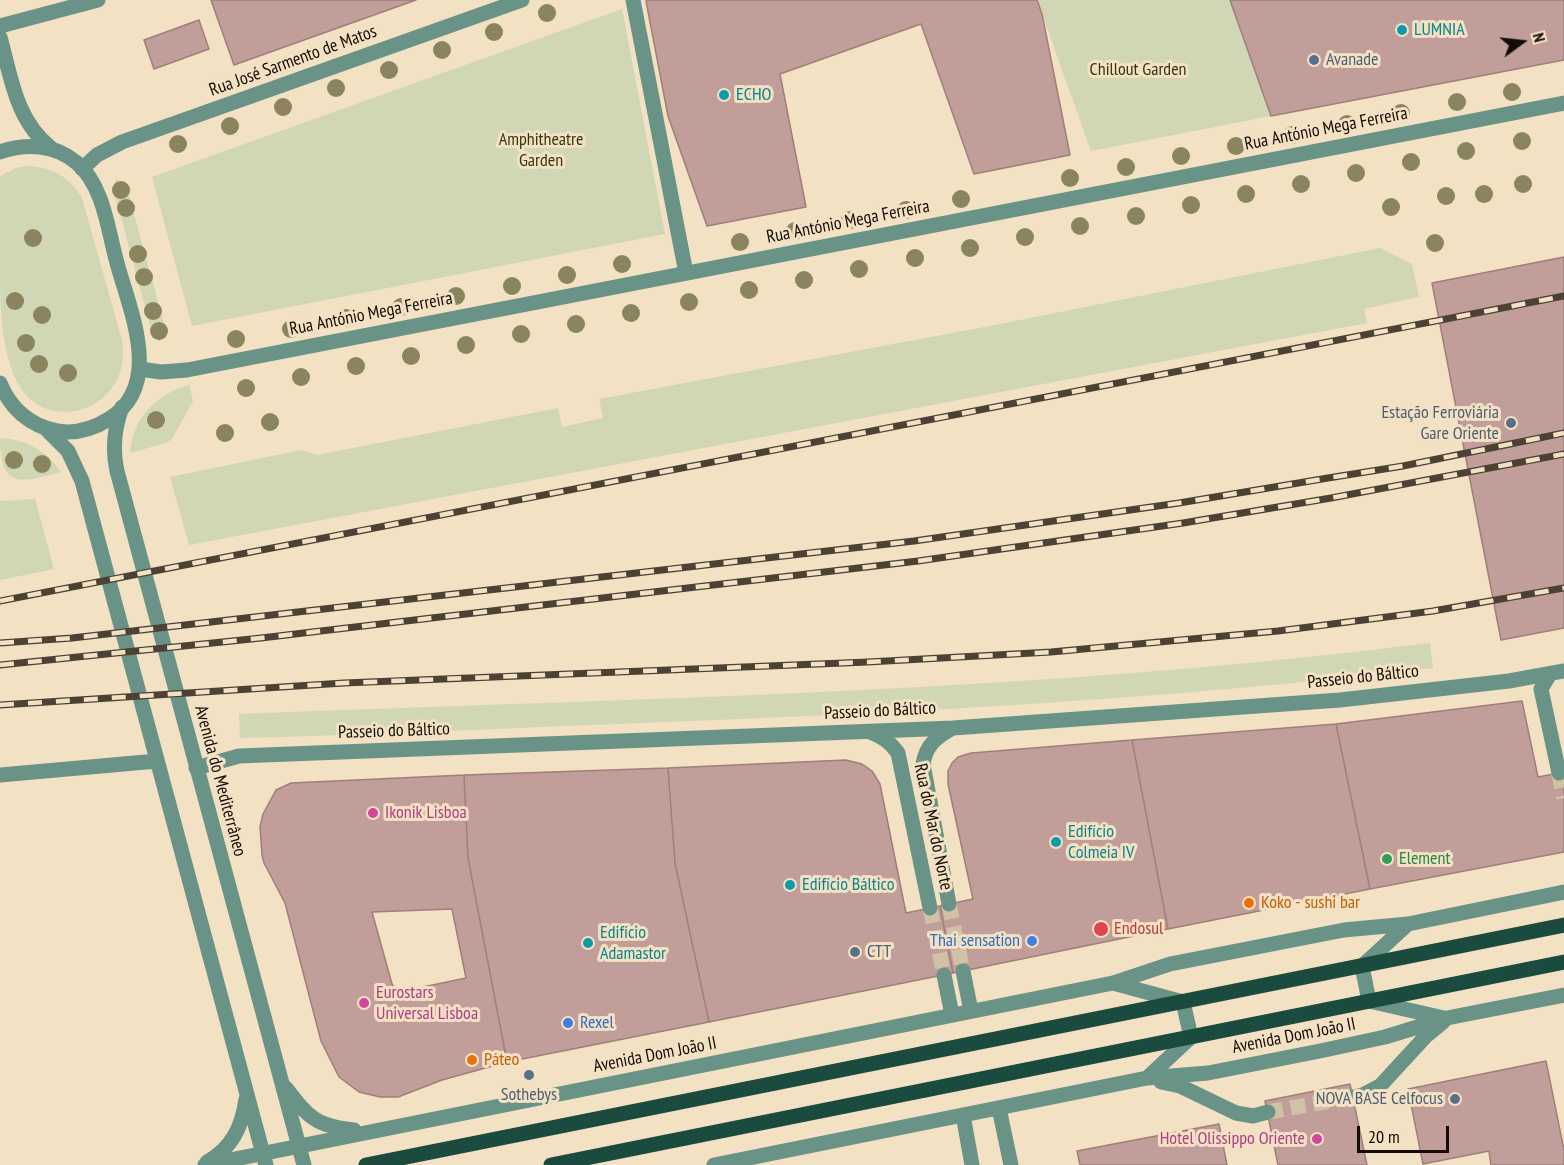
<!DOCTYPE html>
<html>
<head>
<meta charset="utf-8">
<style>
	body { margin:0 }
	#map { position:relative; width:1564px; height:1165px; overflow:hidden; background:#f3e1c4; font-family:"PT Sans Narrow",sans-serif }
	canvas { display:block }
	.north { position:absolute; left:1492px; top:12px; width:60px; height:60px; -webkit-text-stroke:4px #f3e1c4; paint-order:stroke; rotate:75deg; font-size:16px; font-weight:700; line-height:24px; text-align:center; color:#120c04 }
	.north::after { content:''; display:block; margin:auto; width:21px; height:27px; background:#120c04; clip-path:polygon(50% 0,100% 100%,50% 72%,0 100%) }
	.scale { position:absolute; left:1357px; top:1126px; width:92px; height:27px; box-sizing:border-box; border:3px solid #120c04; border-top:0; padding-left:8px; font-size:18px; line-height:21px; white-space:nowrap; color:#120c04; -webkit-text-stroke:4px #f3e1c4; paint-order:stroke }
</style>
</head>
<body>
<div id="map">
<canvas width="1564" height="1165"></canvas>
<div class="north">N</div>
<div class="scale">20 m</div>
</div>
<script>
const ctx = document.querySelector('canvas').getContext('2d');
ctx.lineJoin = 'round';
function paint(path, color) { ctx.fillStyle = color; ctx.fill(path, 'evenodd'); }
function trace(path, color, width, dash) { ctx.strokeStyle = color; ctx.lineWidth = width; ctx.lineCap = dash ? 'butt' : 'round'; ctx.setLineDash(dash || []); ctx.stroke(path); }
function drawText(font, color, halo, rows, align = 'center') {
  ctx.font = font + ' "PT Sans Narrow",sans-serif'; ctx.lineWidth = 6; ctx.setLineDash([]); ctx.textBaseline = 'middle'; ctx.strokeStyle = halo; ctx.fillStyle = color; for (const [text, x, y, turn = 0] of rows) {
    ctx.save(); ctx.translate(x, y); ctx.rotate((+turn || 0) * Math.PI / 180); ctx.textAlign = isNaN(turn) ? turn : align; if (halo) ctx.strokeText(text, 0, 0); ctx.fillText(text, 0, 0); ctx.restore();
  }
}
paint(new Path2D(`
	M 1037,0 L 1230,0 L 1271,116 L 1091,151 Z
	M 622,9 L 665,234 L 192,326 L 152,177 Z
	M 27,166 C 52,167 69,176 82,198 L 122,340 C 134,411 43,440 15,378 C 0,342 0,302 0,262 C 0,233 0,204 0,176 L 16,168 Z
	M 115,179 L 126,184 L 166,331 L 159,342 L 151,329 L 115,195 Z
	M 1380,248 L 1412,264 L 1419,297 L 1364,309 L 1367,323 L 189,545 L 170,477 L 301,450 L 317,455 L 558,408 L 562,427 L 603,418 L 599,399 L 995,325 Z
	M 189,385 L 193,401 L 172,439 L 166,443 L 130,453 C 133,418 156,394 189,385 Z
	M 0,438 C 25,439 47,451 61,472 C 23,482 0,491 0,438 Z
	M 35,499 L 54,569 L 0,580 L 0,501 Z
	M 1430,643 L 1433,668 C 1171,699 906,713 642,723 C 508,728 374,735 240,738 L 239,714 C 636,698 1035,693 1430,643 Z`), '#d1d6b5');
const building = new Path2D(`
	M 211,0 L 416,0 L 234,65 Z
	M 649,0 L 1037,0 L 1042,14 L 1070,155 L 974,174 L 921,24 L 780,74 L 806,207 L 707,226 L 668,116 L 646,1 Z
	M 1230,0 L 1564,0 L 1564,60 L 1271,116 Z
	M 199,20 L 209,49 L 154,69 L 144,40 Z
	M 1564,257 L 1564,628 L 1501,640 L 1432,283 Z
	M 1522,701 L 1538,777 L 1564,772 L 1564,852 L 1370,889 L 1336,724 Z
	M 1336,724 L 1370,889 L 1168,929 L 1132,740 Z
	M 1132,740 L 1168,929 L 953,973 L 940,906 L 973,899 L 948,784 L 948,771 L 952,763 L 958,757 L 971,753 Z
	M 846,760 L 862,764 L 872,771 L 880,784 L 906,913 L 940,906 L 953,973 L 709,1022 L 675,863 L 668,768 Z
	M 668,768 L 675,863 L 709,1022 L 507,1062 L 468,858 L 464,775 Z
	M 464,775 L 468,858 L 507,1062 L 442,1080 L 398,1097 L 380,1097 L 359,1092 L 339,1077 L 321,1041 L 285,903 L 264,863 L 262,855 L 260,827 L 263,814 L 276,790 L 291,783 ZM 452,909 L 466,978 L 404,991 L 396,990 L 392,984 L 372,912 Z
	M 1546,1061 L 1564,1150 L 1564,1165 L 1491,1165 L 1489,1151 L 1423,1164 L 1408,1089 Z
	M 1350,1084 L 1367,1165 L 1278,1165 L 1265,1101 Z
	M 1219,1124 L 1227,1165 L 1080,1165 L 1077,1151 Z`);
paint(building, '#c29e9a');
trace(building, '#a07e7a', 1.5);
trace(new Path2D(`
	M 1559,773 L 1564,798
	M 949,904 L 963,971
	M 930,908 L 944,975
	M 1268,1112 L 1353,1097`), '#d1c1a7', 15, [15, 8]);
trace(new Path2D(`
	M 633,0 L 686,273
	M 0,26 L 98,0
	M 0,37 C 11,77 16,121 51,148
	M 0,152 C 26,143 55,144 77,163 C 104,186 108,231 117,263 C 130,311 164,385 109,419 C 93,429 75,434 57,431 C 30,426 10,408 0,383
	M 82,169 L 97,155 L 122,142 L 522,0
	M 140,369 L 161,372 L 187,370 L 1564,103
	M 122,407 C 114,429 112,449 117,471 L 304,1165
	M 45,428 L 68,451 L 82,481 L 266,1165
	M 1550,674 L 1541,689 L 1559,773
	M 870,732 C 883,737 890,742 898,753 L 930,908
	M 196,768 L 239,756 L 953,728 L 1340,700 L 1509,681 L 1564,671
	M 0,775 L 157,761
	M 949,904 L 923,764 C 926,746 935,738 951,729
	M 1408,924 L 1362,966 L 1369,1001 L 1444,1018
	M 963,971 L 971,1011
	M 944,975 L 952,1015
	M 1113,983 L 1183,1002 L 1191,1037 L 1147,1078
	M 1161,1082 L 1180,1086 L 1236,1113 L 1253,1116 L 1268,1112
	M 286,1088 C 309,1118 316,1126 354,1130
	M 1353,1097 L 1363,1095 L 1380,1086 L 1426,1036 L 1443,1022
	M 999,1108 L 1011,1165
	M 963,1115 L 972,1165
	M 207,1162 C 232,1148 242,1127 246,1099
	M 205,1165 L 1113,983 L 1170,964 L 1344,930 L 1408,924 L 1564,892
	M 714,1165 L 1147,1078 L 1208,1073 L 1320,1051 L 1385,1037 L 1447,1018 L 1564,995`), '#6a9387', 15);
trace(new Path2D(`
	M 366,1165 L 1564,925
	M 551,1165 L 1564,962`), '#1b4b3f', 15);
const rail = new Path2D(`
	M 0,601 L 1564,296
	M 0,643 L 72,638 L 914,541 L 1179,503 L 1328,478 L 1403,466 L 1564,433
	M 0,665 L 261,638 L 918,561 L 1183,523 L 1331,498 L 1564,454
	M 0,705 L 344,683 L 868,662 L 1051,652 L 1278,631 L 1433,611 L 1564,588`);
trace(rail, '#4b4235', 7);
trace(rail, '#f3e1c4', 4.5, [14]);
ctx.fillStyle = '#8a845f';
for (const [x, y] of [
	[547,13],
	[494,32],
	[442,50],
	[389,70],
	[336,88],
	[1512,92],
	[1457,102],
	[283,107],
	[1401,113],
	[1347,124],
	[230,126],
	[1292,135],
	[1522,141],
	[178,144],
	[1236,146],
	[1466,151],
	[1181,156],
	[1411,162],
	[1126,167],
	[1356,173],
	[1070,178],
	[1301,184],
	[1523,184],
	[121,190],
	[1246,194],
	[1484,194],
	[1446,196],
	[961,199],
	[1191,205],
	[1391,207],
	[126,208],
	[906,210],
	[1136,216],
	[850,220],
	[1080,226],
	[795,231],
	[1025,237],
	[33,238],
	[740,242],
	[1435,243],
	[970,248],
	[138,254],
	[915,258],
	[622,264],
	[859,269],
	[567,275],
	[144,277],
	[804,280],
	[512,286],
	[749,290],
	[456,296],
	[15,301],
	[689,302],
	[401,307],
	[153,311],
	[631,313],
	[42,315],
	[346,318],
	[576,324],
	[291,329],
	[159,331],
	[521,334],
	[236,339],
	[26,343],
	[466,345],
	[411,356],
	[39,364],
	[356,366],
	[68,373],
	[301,377],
	[246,388],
	[156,420],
	[270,422],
	[225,433],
	[14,460],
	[42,464]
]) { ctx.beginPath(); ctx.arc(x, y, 9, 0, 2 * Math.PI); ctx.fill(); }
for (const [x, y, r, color] of [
	[1402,30,6,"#0f9aa8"],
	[1314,60,6,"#5c6f8a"],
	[724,95,6,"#0f9aa8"],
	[1511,423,6,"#5c6f8a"],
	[373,813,6,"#d1479c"],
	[1056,842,6,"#0f9aa8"],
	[1387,859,6,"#2e9e5b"],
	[790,885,6,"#0f9aa8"],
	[1249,903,6,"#e8710a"],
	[1101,929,8,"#e0444e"],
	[1032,941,6,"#3f7fe0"],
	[588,943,6,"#0f9aa8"],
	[855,952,6,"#5c6f8a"],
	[364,1003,6,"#d1479c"],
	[568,1023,6,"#3f7fe0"],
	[472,1060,6,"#e8710a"],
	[529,1075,6,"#5c6f8a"],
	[1455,1099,6,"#5c6f8a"],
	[1317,1139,6,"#d1479c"]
]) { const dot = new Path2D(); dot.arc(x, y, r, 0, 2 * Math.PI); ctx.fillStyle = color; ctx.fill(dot); trace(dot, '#f3e1c4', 2); }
drawText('18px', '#0d838f', '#f3e1c4', [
	["LUMNIA",1414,30],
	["ECHO",736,95],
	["Edifício",1068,832],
	["Colmeia IV",1068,853],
	["Edifício Báltico",802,885],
	["Edifício",600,933],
	["Adamastor",600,954]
], 'left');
drawText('18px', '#4e5e75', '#f3e1c4', [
	["Avanade",1326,60],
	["Estação Ferroviária",1499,413,"right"],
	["Gare Oriente",1499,434,"right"],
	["CTT",867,952],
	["Sothebys",529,1095,"center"],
	["NOVA BASE Celfocus",1443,1099,"right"]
], 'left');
drawText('18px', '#120c04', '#f3e1c4', [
	["Rua José Sarmento de Matos",293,61,-20],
	["Rua António Mega Ferreira",1326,129,-11],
	["Rua António Mega Ferreira",848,222,-11],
	["Rua António Mega Ferreira",371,314,-11],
	["Passeio do Báltico",1363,677,-6],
	["Passeio do Báltico",880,711,-3],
	["Passeio do Báltico",394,731,-2],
	["Avenida do Mediterrâneo",220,781,75],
	["Rua do Mar do Norte",933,827,78],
	["Avenida Dom João II",1294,1036,-11],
	["Avenida Dom João II",655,1055,-11]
]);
drawText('18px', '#34380c', '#f3e1c4', [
	["Chillout Garden",1138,70],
	["Amphitheatre",541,140],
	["Garden",541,161]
]);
drawText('18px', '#b23c85', '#f3e1c4', [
	["Ikonik Lisboa",385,813],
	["Eurostars",376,993],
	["Universal Lisboa",376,1014],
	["Hotel Olissippo Oriente",1305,1139,"right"]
], 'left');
drawText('18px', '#27864d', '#f3e1c4', [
	["Element",1399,859]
], 'left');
drawText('18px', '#c56008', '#f3e1c4', [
	["Koko - sushi bar",1261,903],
	["Páteo",484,1060]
], 'left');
drawText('18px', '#be3a42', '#f3e1c4', [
	["Endosul",1114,929]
], 'left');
drawText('18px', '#366cbe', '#f3e1c4', [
	["Thai sensation",1020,941],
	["Rexel",580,1023,"left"]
], 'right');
</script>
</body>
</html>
